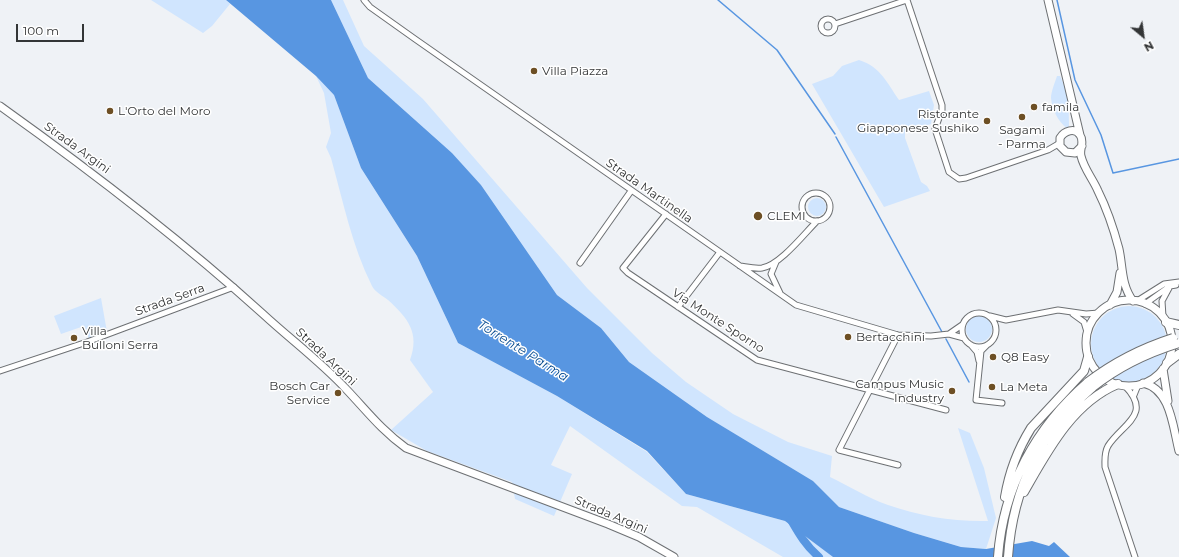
<!DOCTYPE html>
<html>
<head>
<meta charset="utf-8">
<style>
	body { margin:0 }
	#map { position:relative; width:1179px; height:557px; overflow:hidden; background:#eff2f6; font-family:Montserrat,sans-serif }
	canvas { display:block }
	.north { position:absolute; left:1123px; top:16px; width:40px; height:40px; -webkit-text-stroke:3px #fff; paint-order:stroke; rotate:151deg; font-size:11px; font-weight:700; line-height:16px; text-align:center; color:#333536 }
	.north::after { content:''; display:block; margin:auto; width:14px; height:18px; background:#333536; clip-path:polygon(50% 0,100% 100%,50% 72%,0 100%) }
	.scale { position:absolute; left:16px; top:24px; width:68px; height:18px; box-sizing:border-box; border:2px solid #333536; border-top:0; padding-left:5px; font-size:12px; line-height:14px; white-space:nowrap; color:#333536; -webkit-text-stroke:3px #fff; paint-order:stroke }
</style>
</head>
<body>
<div id="map">
<canvas width="1179" height="557"></canvas>
<div class="north">N</div>
<div class="scale">100 m</div>
</div>
<script>
const ctx = document.querySelector('canvas').getContext('2d');
ctx.lineJoin = 'round';
function paint(path, color) { ctx.fillStyle = color; ctx.fill(path, 'evenodd'); }
function trace(path, color, width, dash) { ctx.strokeStyle = color; ctx.lineWidth = width; ctx.lineCap = dash ? 'butt' : 'round'; ctx.setLineDash(dash || []); ctx.stroke(path); }
function drawText(font, color, halo, rows, align = 'center') {
  ctx.font = font + ' Montserrat,sans-serif'; ctx.lineWidth = 3; ctx.setLineDash([]); ctx.textBaseline = 'middle'; ctx.strokeStyle = halo; ctx.fillStyle = color; for (const [text, x, y, turn = 0] of rows) {
    ctx.save(); ctx.translate(x, y); ctx.rotate((+turn || 0) * Math.PI / 180); ctx.textAlign = isNaN(turn) ? turn : align; if (halo) ctx.strokeText(text, 0, 0); ctx.fillText(text, 0, 0); ctx.restore();
  }
}
paint(new Path2D(`
	M 151,0 L 226,0 L 230,4 L 212,26 L 203,33 Z
	M 331,0 L 343,0 L 364,46 L 423,99 L 587,288 L 652,353 L 686,382 L 733,414 L 788,442 L 832,456 L 830,477 C 849,486 868,498 888,505 C 919,516 955,522 988,521 L 958,428 L 970,433 L 984,468 L 996,518 L 986,549 L 961,547 L 914,533 L 839,507 L 813,481 L 707,417 L 629,362 L 601,328 L 557,295 L 481,185 L 452,153 L 368,78 Z
	M 859,60 C 881,67 887,83 899,100 L 929,91 L 934,105 L 931,124 L 905,132 L 905,138 L 921,182 L 927,186 L 930,191 L 884,207 L 812,84 L 833,76 L 842,66 Z
	M 316,76 L 334,95 L 361,168 L 417,256 L 458,343 L 557,396 L 647,452 L 686,494 L 785,521 L 833,557 L 783,557 L 697,507 L 682,506 L 570,426 L 551,465 L 572,474 L 554,516 L 515,499 L 512,482 L 427,451 L 391,430 L 433,392 L 410,360 C 420,333 408,318 388,300 C 383,296 375,292 372,286 C 352,246 343,201 331,158 L 326,147 L 331,133 L 324,93 Z
	M 1057,76 L 1060,76 C 1068,92 1069,109 1069,126 L 1067,128 C 1058,122 1052,109 1051,98 C 1051,92 1055,82 1057,76 Z
	M808 207a9 9 0 1 1 18 0a9 9 0 1 1-18 0Z
	M 101,298 L 107,332 L 89,339 L 84,326 L 61,334 L 54,316 Z
	M1091 344a38 38 0 1 1 76 0a38 38 0 1 1-76 0Z
	M966 329a13 13 0 1 1 26 0a13 13 0 1 1-26 0Z`), '#d0e5fe');
paint(new Path2D(`
	M 226,0 L 331,0 L 368,78 L 452,153 L 481,185 L 557,295 L 601,328 L 629,362 L 707,417 L 813,481 L 839,507 L 914,533 L 961,547 L 986,549 L 1032,541 L 1049,546 L 1054,542 L 1070,557 L 833,557 L 785,521 L 686,494 L 647,451 L 557,396 L 458,343 L 417,256 L 361,168 L 334,95 L 316,76 Z`), '#5896e1');
trace(new Path2D(`
	M 718,0 L 777,50 L 835,134
	M 1057,0 L 1075,80 L 1101,135 L 1113,173 L 1179,159
	M 836,137 L 942,332
	M 946,339 L 969,382`), '#5896e1', 1.5);
trace(new Path2D(`
	M 791,520 C 799,534 806,546 819,557`), '#5896e1', 8);
const minor = new Path2D(`
	M 364,0 L 370,7 L 415,39 L 796,305 L 898,335 L 931,336 L 949,334 L 964,338
	M 907,0 L 942,105 L 942,110 L 935,129 L 949,172 L 959,179 L 966,178 L 1048,150 L 1060,143
	M821 26a7 7 0 1 1 14 0a7 7 0 1 1-14 0Z
	M 835,24 L 907,0
	M802 207a14 14 0 1 1 28 0a14 14 0 1 1-28 0Z
	M 666,214 L 623,268 L 628,273 L 757,360 L 946,410
	M 776,262 L 771,274 L 780,293
	M 580,263 L 631,191
	M 740,266 C 747,267 755,269 762,268 C 780,265 804,234 817,221
	M 1137,301 L 1164,284 L 1179,282
	M 1145,304 L 1170,286 L 1176,285
	M 678,307 L 720,252
	M962 330a17 17 0 1 1 34 0a17 17 0 1 1-34 0Z
	M 1073,314 L 1084,322 L 1087,332
	M 990,316 L 1006,320 L 1058,310 L 1086,314 L 1099,313
	M 1163,317 L 1162,301 L 1169,288
	M 949,334 L 962,325
	M 898,335 L 839,450 L 898,465
	M 971,345 L 977,352 L 979,361
	M 987,345 L 981,351 L 976,400 L 1002,403
	M 0,371 L 87,342 L 234,287
	M 1125,386 C 1153,415 1122,424 1108,446 C 1104,453 1105,460 1105,467 L 1135,557
	M 1134,395 L 1138,385`);
const major = new Path2D(`
	M 1048,0 L 1080,135
	M 0,106 C 91,171 180,239 263,314 C 290,339 321,362 346,389 C 366,410 382,431 406,448 L 608,524 L 639,537 L 674,557
	M 1082,146 L 1075,153 L 1066,152 L 1060,146 L 1060,138 C 1064,131 1075,127 1080,135 C 1085,142 1079,149 1081,156 C 1084,169 1093,179 1098,191 C 1107,209 1114,230 1119,249 C 1123,267 1121,285 1133,301
	M1086 343a43 43 0 1 1 86 0a43 43 0 1 1-86 0Z
	M 1110,305 L 1117,292 L 1120,273
	M 1163,369 L 1168,401
	M 1143,383 C 1171,389 1173,428 1179,451`);
const highway = new Path2D(`
	M 1166,322 L 1179,325
	M 1167,363 L 1179,354
	M 1024,492 C 1047,452 1072,403 1118,384
	M 1005,497 C 1009,473 1018,449 1031,428 L 1084,371 L 1088,357
	M 998,557 C 1003,487 1036,427 1088,382
	M 1008,557 C 1013,487 1040,433 1093,387`);
trace(minor, '#6d7073', 7);
trace(major, '#6d7073', 9);
trace(highway, '#6d7073', 10);
trace(minor, '#fff', 5);
trace(major, '#fff', 7);
trace(highway, '#fff', 8);
const highwayBridge = new Path2D(`
	M 1088,382 C 1114,362 1142,348 1173,338
	M 1093,387 C 1119,366 1147,353 1179,343`);
trace(highwayBridge, '#6d7073', 10, []);
trace(highwayBridge, '#fff', 8);
for (const [x, y, r, color] of [
	[534,71,4,"#6d4f24"],
	[1034,107,4,"#6d4f24"],
	[110,111,4,"#6d4f24"],
	[1022,117,4,"#6d4f24"],
	[987,121,4,"#6d4f24"],
	[758,216,5,"#6d4f24"],
	[848,337,4,"#6d4f24"],
	[74,338,4,"#6d4f24"],
	[993,357,4,"#6d4f24"],
	[992,387,4,"#6d4f24"],
	[952,391,4,"#6d4f24"],
	[338,393,4,"#6d4f24"]
]) { const dot = new Path2D(); dot.arc(x, y, r, 0, 2 * Math.PI); ctx.fillStyle = color; ctx.fill(dot); trace(dot, '#fff', 1.5); }
drawText('12px', '#333536', '#fff', [
	["Villa Piazza",542,71],
	["famila",1042,107],
	["L'Orto del Moro",118,111],
	["Ristorante",979,114,"right"],
	["Giapponese Sushiko",979,128,"right"],
	["Sagami",1022,130,"center"],
	["- Parma",1022,144,"center"],
	["CLEMI",767,216],
	["Villa",82,331],
	["Bulloni Serra",82,345],
	["Bertacchini",856,337],
	["Q8 Easy",1001,357],
	["Campus Music",944,384,"right"],
	["Industry",944,398,"right"],
	["Bosch Car",330,386,"right"],
	["Service",330,400,"right"],
	["La Meta",1000,387]
], 'left');
drawText('12px', '#333536', '#fff', [
	["Strada Argini",77,148,36],
	["Strada Martinella",649,191,35],
	["Strada Serra",170,300,-20],
	["Via Monte Sporno",718,321,33],
	["Strada Argini",326,357,43],
	["Strada Argini",611,515,23]
]);
drawText('italic 13px', '#094c90', '#fff', [
	["Torrente Parma",523,351,32]
]);
</script>
</body>
</html>
